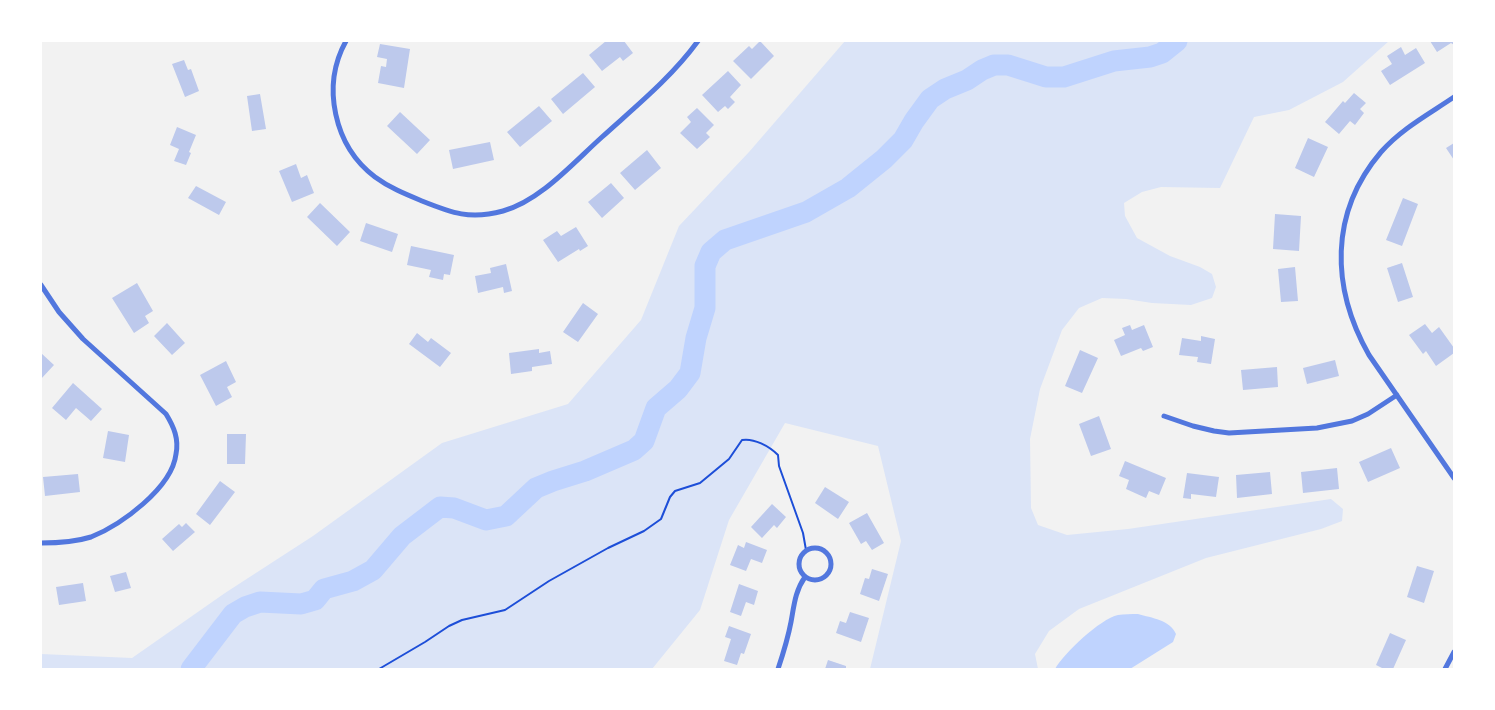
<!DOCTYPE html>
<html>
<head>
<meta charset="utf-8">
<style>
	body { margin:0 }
	#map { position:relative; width:1495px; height:710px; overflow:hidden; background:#f2f2f2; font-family:"Libre Baskerville",serif }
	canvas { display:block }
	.frame { position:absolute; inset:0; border:42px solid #fff; pointer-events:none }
</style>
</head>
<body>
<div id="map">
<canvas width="1495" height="710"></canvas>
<div class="frame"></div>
</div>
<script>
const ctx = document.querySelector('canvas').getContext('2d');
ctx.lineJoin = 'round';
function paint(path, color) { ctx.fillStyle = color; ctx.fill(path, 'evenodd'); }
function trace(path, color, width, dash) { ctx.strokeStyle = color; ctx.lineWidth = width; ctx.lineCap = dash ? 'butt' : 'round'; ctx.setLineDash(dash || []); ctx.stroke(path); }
paint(new Path2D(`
	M 845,41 L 1389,41 L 1343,82 L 1289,110 L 1254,117 L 1220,188 L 1161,187 L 1142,192 L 1124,203 L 1125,216 L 1137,238 L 1170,256 L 1200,267 L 1212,274 L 1216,287 L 1212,298 L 1191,305 L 1152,303 L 1126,299 L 1102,298 L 1079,308 L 1062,330 L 1040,389 L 1030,439 L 1031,508 L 1038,525 L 1067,535 L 1128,529 L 1331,499 L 1343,509 L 1342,521 L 1321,529 L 1206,558 L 1079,609 L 1049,631 L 1035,654 L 1038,669 L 870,669 L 901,541 L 878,446 L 785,423 L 729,520 L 700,610 L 652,669 L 41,669 L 41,654 L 132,658 L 225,593 L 313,536 L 442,443 L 568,404 L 641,320 L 679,226 L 749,152 Z`), '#dbe4f7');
paint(new Path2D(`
	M 1138,614 C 1152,618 1170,620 1176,634 L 1173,642 L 1130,669 L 1055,669 C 1064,653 1100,619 1118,615 C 1124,614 1131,614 1138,614 Z`), '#bfd3fe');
trace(new Path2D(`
	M 191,669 L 233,614 L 245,607 L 260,602 L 301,604 L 315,600 L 324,589 L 353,581 L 373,570 L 402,536 L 440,507 L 454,508 L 486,520 L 506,516 L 536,488 L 553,481 L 585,471 L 634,450 L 644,441 L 656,408 L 678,389 L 690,373 L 696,338 L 705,308 L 705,266 L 711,252 L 725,240 L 806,212 L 848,188 L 884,159 L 903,140 L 914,121 L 930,99 L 945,89 L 967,80 L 982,70 L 994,65 L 1008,65 L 1046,77 L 1064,77 L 1114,61 L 1150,57 L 1162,53 L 1177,41`), '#bfd3fe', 21);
paint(new Path2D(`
	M 606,41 L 624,41 L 633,53 L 623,61 L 620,57 L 602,71 L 589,55 Z
	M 760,41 L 774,56 L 751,79 L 733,61 L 749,46 L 752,49 Z
	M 1430,41 L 1454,41 L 1454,45 L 1451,43 L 1437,52 Z
	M 380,44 L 410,49 L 404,88 L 378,83 L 381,66 L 386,67 L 387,59 L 377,57 Z
	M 1401,47 L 1405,55 L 1416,48 L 1425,63 L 1390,85 L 1381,71 L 1392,64 L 1387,56 Z
	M 184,60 L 188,70 L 191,69 L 199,91 L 185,97 L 172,64 Z
	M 728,71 L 741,85 L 730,97 L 735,102 L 728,109 L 725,106 L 718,112 L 702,95 Z
	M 583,73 L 595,87 L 563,114 L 551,99 Z
	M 1354,93 L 1366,103 L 1360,109 L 1364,113 L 1355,125 L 1350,121 L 1339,134 L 1325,122 L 1343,101 L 1345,103 Z
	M 260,94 L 266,129 L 252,131 L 247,96 Z
	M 539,106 L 552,121 L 520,147 L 507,132 Z
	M 697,108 L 714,125 L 706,133 L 710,137 L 697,149 L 680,133 L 691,122 L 687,117 Z
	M 400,112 L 430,140 L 417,154 L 387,126 Z
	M 177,127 L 196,135 L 189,152 L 191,153 L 186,165 L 174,161 L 179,149 L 170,145 Z
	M 1308,138 L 1328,147 L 1314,177 L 1295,168 Z
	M 490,142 L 494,160 L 453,169 L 449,150 Z
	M 1454,143 L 1454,160 L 1446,148 Z
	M 647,150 L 661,168 L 635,190 L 620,173 Z
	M 296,164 L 301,178 L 307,175 L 314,193 L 292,202 L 279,171 Z
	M 611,183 L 624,198 L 602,218 L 588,202 Z
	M 196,186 L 226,202 L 219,215 L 188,198 Z
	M 1403,198 L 1418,204 L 1402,246 L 1386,240 Z
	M 320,203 L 350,232 L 337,246 L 307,217 Z
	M 1275,214 L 1301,216 L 1299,251 L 1273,249 Z
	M 366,223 L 398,234 L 392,252 L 360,241 Z
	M 576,227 L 588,246 L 580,251 L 579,249 L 558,262 L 543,240 L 557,231 L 561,236 Z
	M 411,246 L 454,255 L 450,275 L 444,274 L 443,280 L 429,277 L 431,270 L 407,265 Z
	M 1402,263 L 1413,297 L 1398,302 L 1387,268 Z
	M 506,264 L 512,291 L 504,293 L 503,287 L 478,293 L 475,276 L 491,273 L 490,268 Z
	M 1295,267 L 1298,301 L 1281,302 L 1278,269 Z
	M 137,283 L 153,311 L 145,316 L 149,323 L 134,333 L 112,298 Z
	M 583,303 L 598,314 L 578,342 L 563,332 Z
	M 167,323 L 185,343 L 172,355 L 154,336 Z
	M 1425,324 L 1432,333 L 1439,327 L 1454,348 L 1454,353 L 1436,366 L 1426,351 L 1423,354 L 1409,335 Z
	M 1130,325 L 1132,330 L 1144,325 L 1153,347 L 1143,351 L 1141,348 L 1121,356 L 1114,340 L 1125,335 L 1122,328 Z
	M 417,333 L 428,342 L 431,338 L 451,353 L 440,367 L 409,344 Z
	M 1201,336 L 1215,339 L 1211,364 L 1197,362 L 1198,357 L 1179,355 L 1182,338 L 1201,341 Z
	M 539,349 L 539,353 L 550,351 L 552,364 L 532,367 L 532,371 L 511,374 L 509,353 Z
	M 1080,350 L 1098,358 L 1082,393 L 1065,386 Z
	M 41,353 L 54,365 L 41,379 Z
	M 1335,360 L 1339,376 L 1307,384 L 1303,368 Z
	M 226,361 L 236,382 L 227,387 L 232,397 L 216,406 L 200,375 Z
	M 1277,367 L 1278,387 L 1243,390 L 1241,370 Z
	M 73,383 L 102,409 L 91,421 L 76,408 L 66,420 L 52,408 Z
	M 1099,416 L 1111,449 L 1091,456 L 1079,424 Z
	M 108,431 L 129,435 L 125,462 L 103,458 Z
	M 227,434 L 246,434 L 245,464 L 227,464 Z
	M 1391,448 L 1400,468 L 1368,482 L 1359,462 Z
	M 1125,461 L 1166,478 L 1159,495 L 1149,491 L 1146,498 L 1126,489 L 1129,480 L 1119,476 Z
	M 1337,468 L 1339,489 L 1303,493 L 1301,472 Z
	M 1270,472 L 1272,494 L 1237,498 L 1236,475 Z
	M 1187,473 L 1219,477 L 1216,497 L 1191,494 L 1191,499 L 1183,498 Z
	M 78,474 L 80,492 L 45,496 L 43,477 Z
	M 220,481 L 235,492 L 210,525 L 196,514 Z
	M 825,487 L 849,502 L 838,519 L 815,503 Z
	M 772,504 L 786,517 L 777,528 L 774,525 L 762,538 L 751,527 Z
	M 867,513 L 884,543 L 872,550 L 866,541 L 861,544 L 849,523 Z
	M 186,523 L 195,532 L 173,551 L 162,539 L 179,524 L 182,527 Z
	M 746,542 L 767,550 L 762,563 L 751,559 L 746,571 L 730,565 L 738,545 L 744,548 Z
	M 1417,566 L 1434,571 L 1424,603 L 1407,597 Z
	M 872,569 L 888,574 L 879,601 L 860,594 L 865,578 L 869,579 Z
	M 126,572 L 131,588 L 115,592 L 110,576 Z
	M 83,583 L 86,601 L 59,605 L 56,587 Z
	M 739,584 L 758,591 L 754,605 L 746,602 L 741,616 L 730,612 Z
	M 850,612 L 869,618 L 861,642 L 836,633 L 840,621 L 846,623 Z
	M 729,626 L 751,634 L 744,654 L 741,653 L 737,665 L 724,661 L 731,639 L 725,637 Z
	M 1390,633 L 1406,640 L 1393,669 L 1384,669 L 1376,665 Z
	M 828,660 L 846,666 L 846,669 L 825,669 Z`), '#bdc9ec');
trace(new Path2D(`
	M 379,669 L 425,642 L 449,626 L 462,620 L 505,610 L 549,581 L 608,548 L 644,531 L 661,519 L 670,497 L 675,491 L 700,483 L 729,459 L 742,440 C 754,438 769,446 778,455 L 779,466 L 803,533 L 806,550`), '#1d4ed8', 2);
trace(new Path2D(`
	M 346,41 C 321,86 334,146 375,177 C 390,188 405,194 422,201 C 452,213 470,220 503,211 C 540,201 573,163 602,137 C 635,107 671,78 698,41
	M 1454,97 C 1429,114 1401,129 1381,152 C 1329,213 1331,288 1369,355 L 1454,478
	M 41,285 L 59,312 L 83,339 L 166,414 C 174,427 179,439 176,454 C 172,488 121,525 91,537 C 75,542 57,543 41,543
	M 1164,416 L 1193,426 L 1214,431 L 1229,433 L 1317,428 L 1352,421 L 1368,414 L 1397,395
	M799 564a16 16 0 1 1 32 0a16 16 0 1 1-32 0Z
	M 778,669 C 783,654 788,638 791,622 C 794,606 795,591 805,577
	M 1445,669 L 1454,652`), '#5277de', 5);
</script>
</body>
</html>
